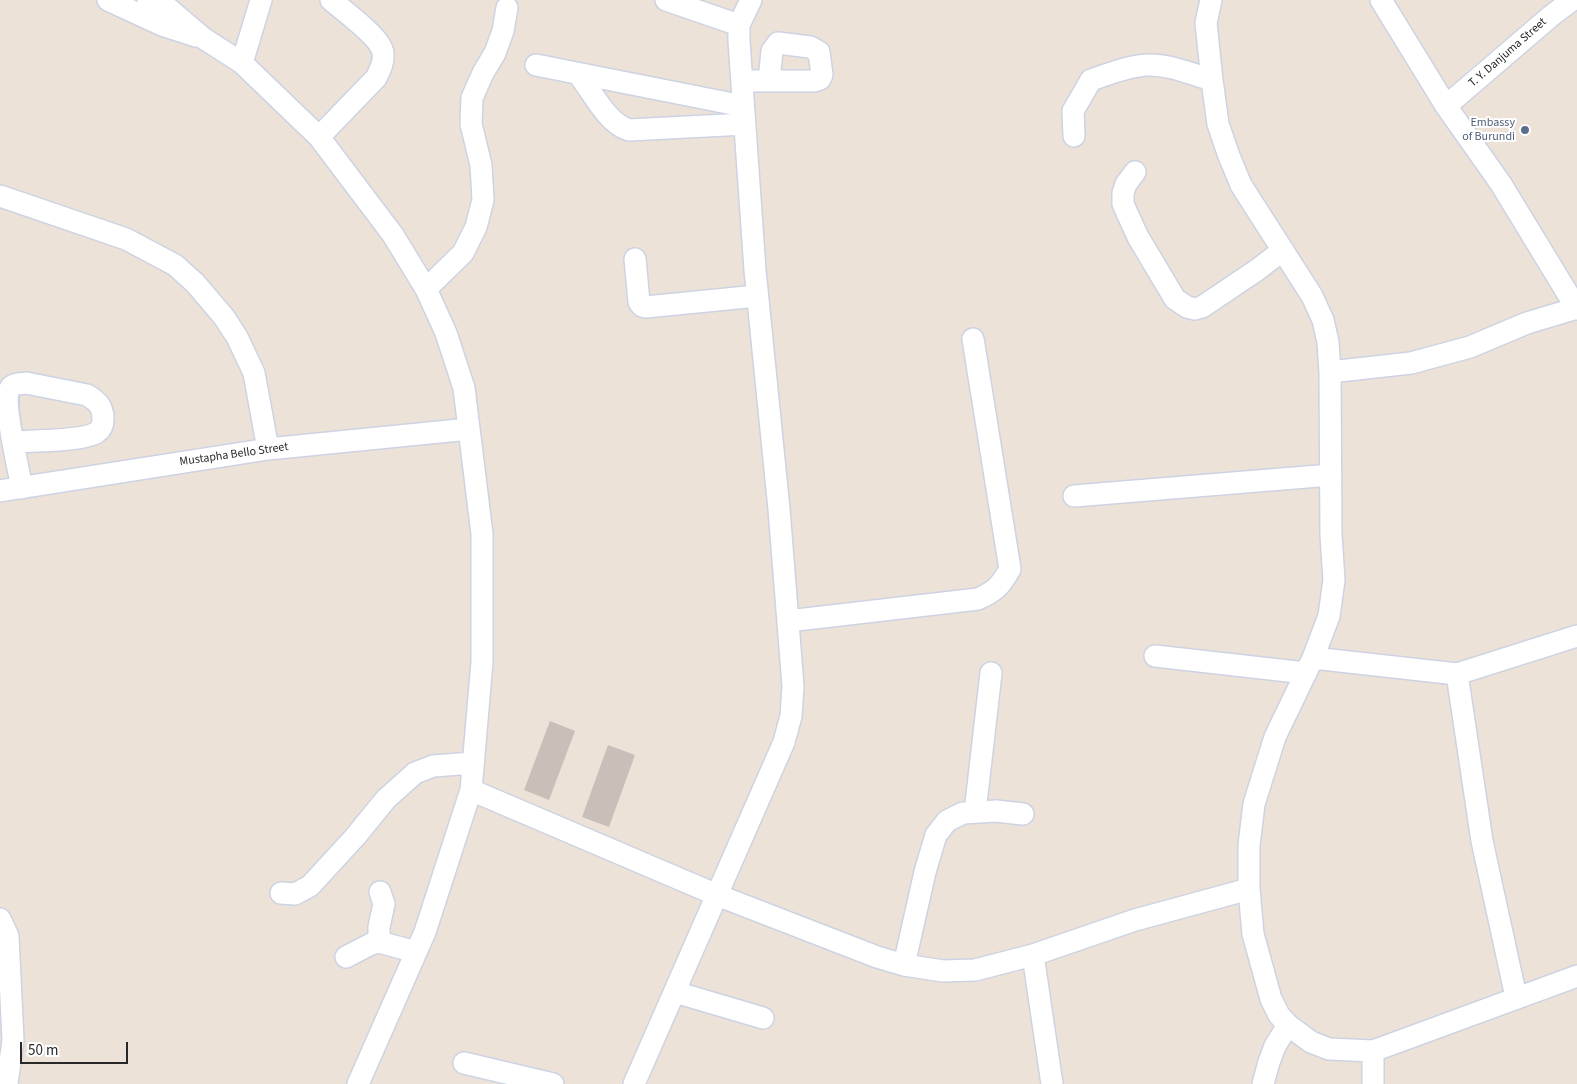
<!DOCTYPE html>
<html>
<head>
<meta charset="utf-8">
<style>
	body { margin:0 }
	#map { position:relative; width:1577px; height:1084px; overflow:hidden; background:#ece2d8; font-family:"Source Sans 3",sans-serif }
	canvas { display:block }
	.scale { position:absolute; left:20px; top:1042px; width:108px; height:22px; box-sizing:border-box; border:2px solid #282828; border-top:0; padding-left:6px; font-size:15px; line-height:18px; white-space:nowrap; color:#282828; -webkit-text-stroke:4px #fff; paint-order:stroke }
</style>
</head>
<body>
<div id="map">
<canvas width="1577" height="1084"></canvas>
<div class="scale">50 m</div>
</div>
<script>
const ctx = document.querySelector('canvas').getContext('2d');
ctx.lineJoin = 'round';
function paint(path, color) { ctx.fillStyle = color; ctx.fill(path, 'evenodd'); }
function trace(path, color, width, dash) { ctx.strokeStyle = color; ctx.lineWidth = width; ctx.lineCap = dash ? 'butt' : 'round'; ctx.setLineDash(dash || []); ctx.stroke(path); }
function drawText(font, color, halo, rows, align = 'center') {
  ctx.font = font + ' "Source Sans 3",sans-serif'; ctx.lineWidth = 4; ctx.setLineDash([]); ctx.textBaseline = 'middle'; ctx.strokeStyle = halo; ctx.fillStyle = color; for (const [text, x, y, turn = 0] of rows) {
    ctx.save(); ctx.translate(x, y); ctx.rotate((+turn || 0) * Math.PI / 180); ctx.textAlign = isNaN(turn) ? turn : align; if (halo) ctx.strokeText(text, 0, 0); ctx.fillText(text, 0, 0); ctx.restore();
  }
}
paint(new Path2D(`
	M 550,721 L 575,731 L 549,800 L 524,790 Z
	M 608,745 L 635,755 L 609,827 L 582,817 Z`), '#c7bfb8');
const minor = new Path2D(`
	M 108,0 L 162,25 L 196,36
	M 148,0 L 169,9 L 203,38 L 242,63 L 319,137 L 393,235 L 426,289 L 446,333 L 464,388 L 482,534 L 482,662 L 471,790 L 425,932 L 358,1084
	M 666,0 L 739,25
	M 1211,0 L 1206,23 L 1212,80 L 1218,124 L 1229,156 L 1241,185 L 1312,296 L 1323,320 L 1328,342 L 1330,372 L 1331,535 L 1334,580 L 1329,616 L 1313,658 L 1275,737 L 1254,804 L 1249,845 L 1249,889 L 1253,934 L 1271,999 L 1279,1015 L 1288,1025 L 1311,1042 L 1329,1049 L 1373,1051 L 1577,976
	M 1381,0 L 1446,106 L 1501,184 L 1577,309
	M 242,63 L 261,0
	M 536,65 L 743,106
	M 579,75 C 593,93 607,123 629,130 L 745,124
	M 742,81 L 814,81 L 820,79 L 822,75 L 819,52 L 810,47 L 778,43 L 772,51 L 769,81
	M 1446,106 L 1551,16 L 1572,0
	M 1074,136 L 1073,111 L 1091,80 C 1109,74 1128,66 1147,65 C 1169,64 1191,74 1212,80
	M 319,137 L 376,78 C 381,69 386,56 381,47 C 375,34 343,10 331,0
	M 1135,172 L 1126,184 L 1123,193 L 1123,204 L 1138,237 L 1175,299 L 1187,307 L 1195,309 L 1202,307 L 1257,270 L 1283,250
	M 0,196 L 126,239 L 175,265 L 195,283 L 224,317 L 237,337 L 254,373 L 268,449
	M 635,259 L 639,302 L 642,306 L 646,307 L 757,296
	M 426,289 L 463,253 L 476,227 L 483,200 L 481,165 L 471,124 L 472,98 L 483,73 L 495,53 L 503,31 L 507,8
	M 1330,372 L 1411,363 L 1470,347 L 1527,323 L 1577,308
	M 13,442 C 30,441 86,441 97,432 C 102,429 103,424 103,419 C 103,406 97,401 87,395 L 26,383 C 21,384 15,383 11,387 C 1,398 19,471 22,488
	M 0,491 L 268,449 L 469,429
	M 1074,496 L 1331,475
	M 788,621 L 978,599 C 996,591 1001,585 1010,569 L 973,339
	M 1155,656 L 1306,673
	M 1313,658 L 1457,674 L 1577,636
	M 1457,674 L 1482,841 L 1516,997
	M 471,790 L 717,895 L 877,957 L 904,965 L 943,971 L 975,970 L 1033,955 L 1135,920 L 1249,889
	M 975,812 L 991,673
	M 281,893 L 295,894 L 310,886 L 355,837 L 386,799 L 415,773 L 433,766 L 473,763
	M 0,919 L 8,936 L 13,1040 L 7,1084
	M 379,942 L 379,927 L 384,904 L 380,892
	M 1033,955 L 1052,1084
	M 346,957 L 371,944 L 379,942 L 416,952
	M 904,965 L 925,872 L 936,835 L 947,821 L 963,813 L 996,811 L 1023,814
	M 675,992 L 763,1018
	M 464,1063 L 553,1084
	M 634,1084 L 784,742 L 791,716 L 793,686 L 779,509 L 755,270 L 739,41 L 739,25 L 751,0
	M 1263,1084 L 1269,1062 L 1275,1046 L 1288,1025
	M 1373,1084 L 1373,1051`);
trace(minor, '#cdd3e3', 24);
trace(minor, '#fff', 21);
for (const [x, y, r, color] of [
	[1525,130,5,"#5c6f8a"]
]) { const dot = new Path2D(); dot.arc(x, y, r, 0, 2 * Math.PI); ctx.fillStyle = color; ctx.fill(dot); trace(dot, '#fff', 2); }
drawText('12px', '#282828', '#fff', [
	["T. Y. Danjuma Street",1508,53,-41],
	["Mustapha Bello Street",234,455,-8]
]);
drawText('12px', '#4e5e75', '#fff', [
	["Embassy",1515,123],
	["of Burundi",1515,137]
], 'right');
</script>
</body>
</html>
